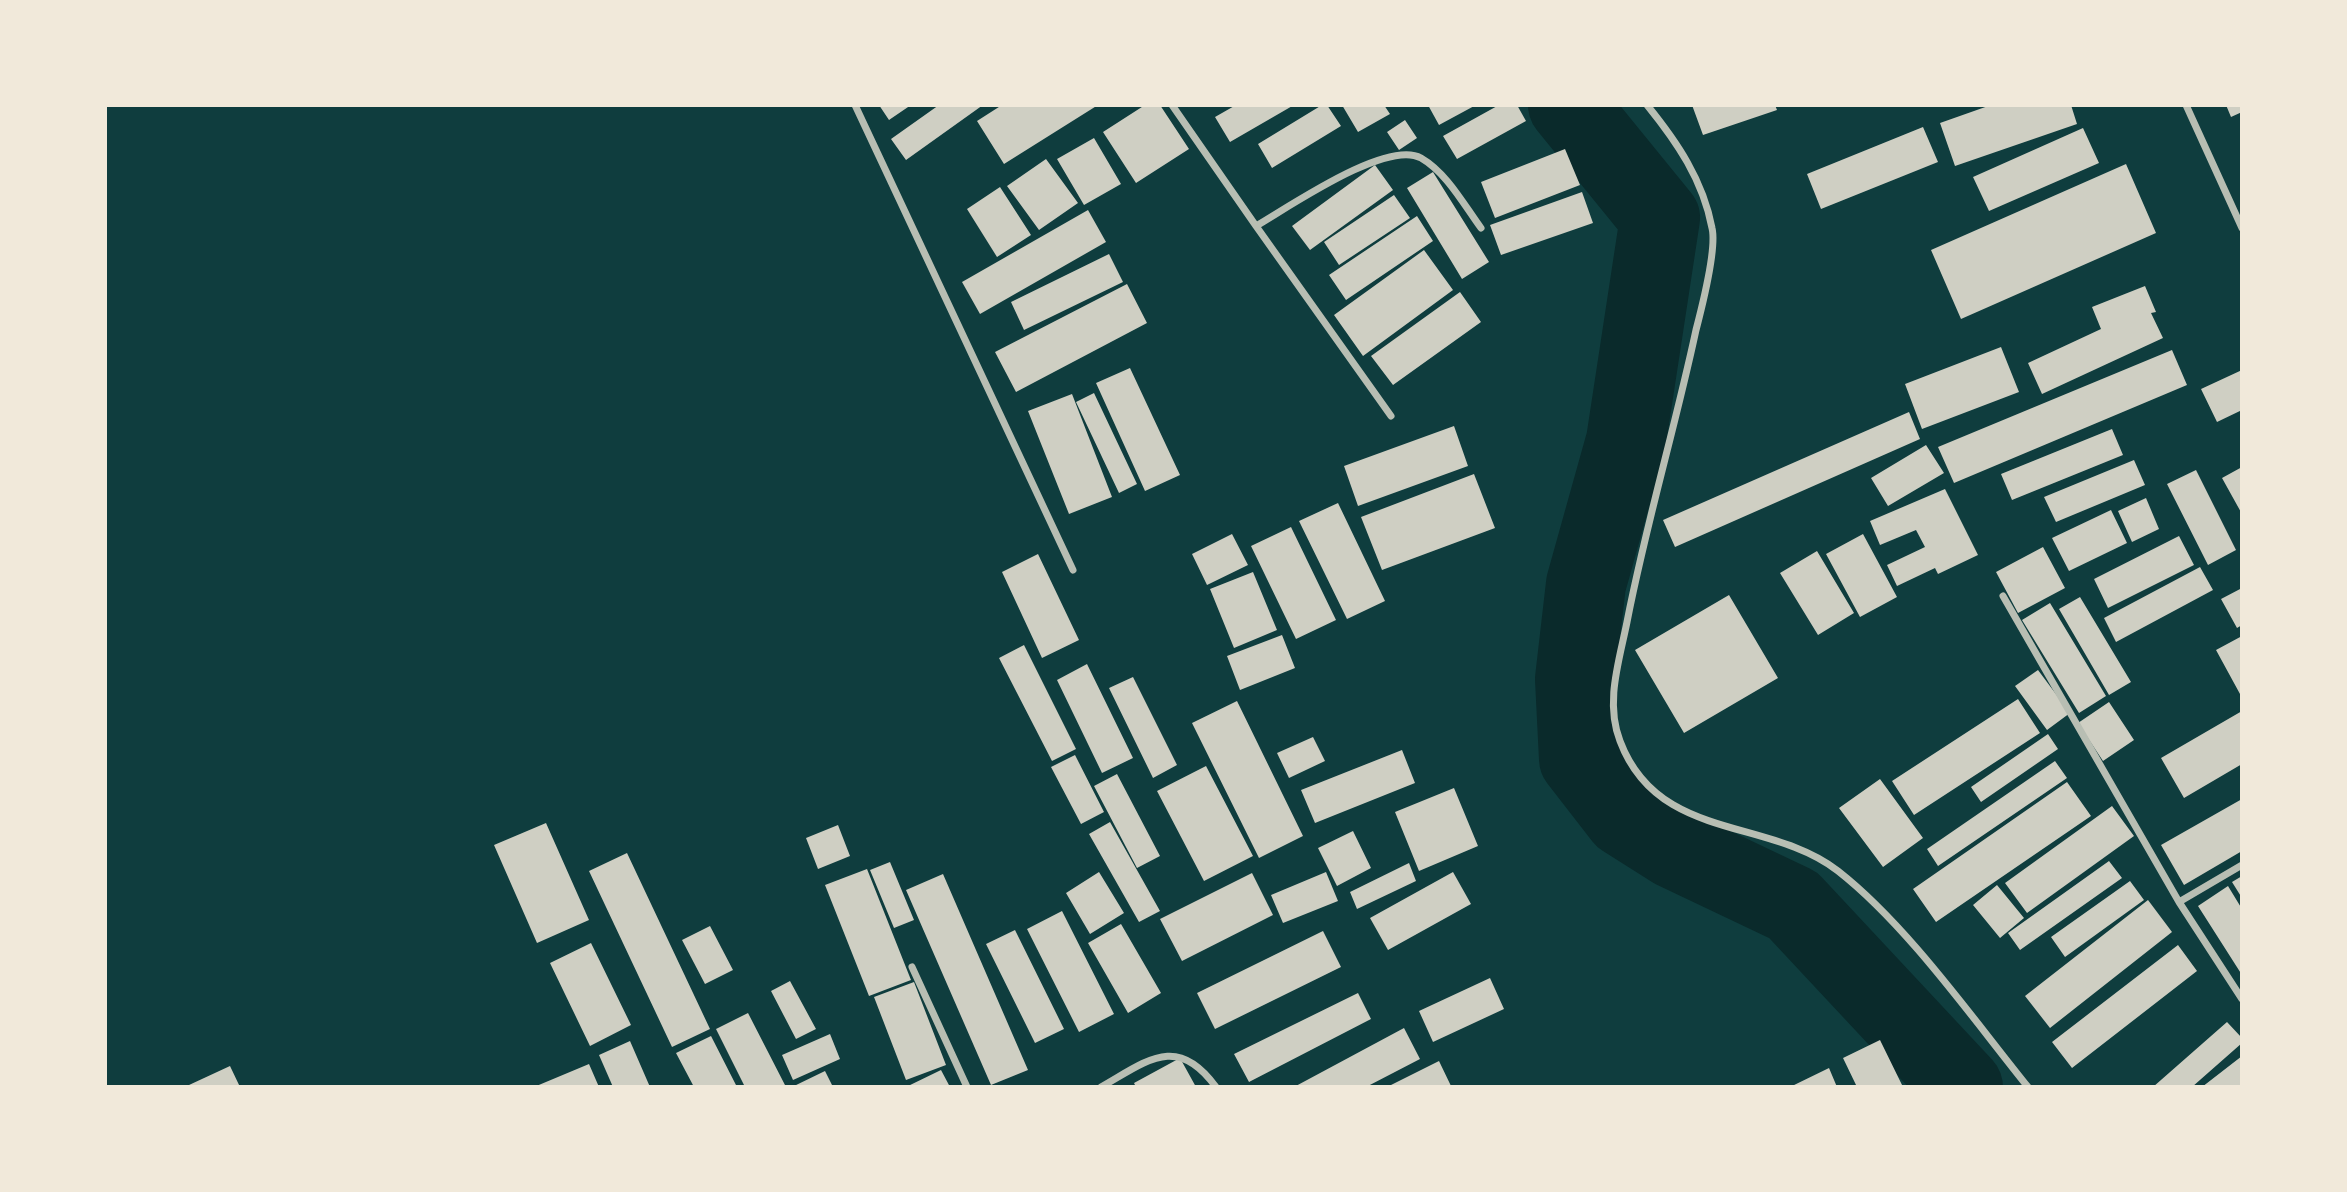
<!DOCTYPE html>
<html>
<head>
<meta charset="utf-8">
<style>
	body { margin:0 }
	#map { position:relative; width:2347px; height:1192px; overflow:hidden; background:#0f3d3e; font-family:"Nunito Sans",sans-serif }
	canvas { display:block }
	.frame { position:absolute; inset:0; border:107px solid #f1e9da; pointer-events:none }
</style>
</head>
<body>
<div id="map">
<canvas width="2347" height="1192"></canvas>
<div class="frame"></div>
</div>
<script>
const ctx = document.querySelector('canvas').getContext('2d');
ctx.lineJoin = 'round';
function trace(path, color, width, dash) { ctx.strokeStyle = color; ctx.lineWidth = width; ctx.lineCap = dash ? 'butt' : 'round'; ctx.setLineDash(dash || []); ctx.stroke(path); }
function paint(path, color) { ctx.fillStyle = color; ctx.fill(path, 'evenodd'); }
trace(new Path2D(`
	M 1568,105 L 1660,218 L 1626,441 L 1586,584 L 1575,679 L 1579,759 L 1624,817 L 1673,848 L 1793,905 L 1963,1087`), '#0a2a2b', 80);
paint(new Path2D(`
	M 879,105 L 911,105 L 889,120 Z
	M 939,105 L 983,105 L 906,160 L 891,139 Z
	M 1002,105 L 1098,105 L 1004,164 L 977,121 Z
	M 1145,105 L 1160,105 L 1189,149 L 1136,183 L 1103,132 Z
	M 1236,105 L 1294,105 L 1230,142 L 1215,117 Z
	M 1322,105 L 1327,105 L 1341,126 L 1272,168 L 1258,144 Z
	M 1342,105 L 1384,105 L 1390,114 L 1358,132 Z
	M 1428,105 L 1476,105 L 1439,125 Z
	M 1499,105 L 1517,105 L 1526,121 L 1457,159 L 1443,136 Z
	M 1692,105 L 1775,105 L 1777,110 L 1703,135 Z
	M 1991,105 L 2071,105 L 2077,124 L 1955,166 L 1940,123 Z
	M 2226,105 L 2242,105 L 2242,112 L 2231,117 Z
	M 1405,120 L 1417,138 L 1399,150 L 1387,132 Z
	M 1923,127 L 1938,162 L 1821,209 L 1807,174 Z
	M 2083,128 L 2099,163 L 1989,211 L 1973,177 Z
	M 1094,138 L 1121,184 L 1084,205 L 1057,159 Z
	M 1565,149 L 1580,185 L 1495,218 L 1481,182 Z
	M 1046,159 L 1078,203 L 1039,230 L 1007,186 Z
	M 2126,164 L 2156,233 L 1961,319 L 1931,250 Z
	M 1375,165 L 1393,190 L 1310,250 L 1292,226 Z
	M 1433,172 L 1489,262 L 1462,279 L 1407,188 Z
	M 1000,187 L 1031,235 L 997,257 L 967,209 Z
	M 1582,192 L 1593,223 L 1501,255 L 1490,225 Z
	M 1394,195 L 1410,218 L 1339,265 L 1324,242 Z
	M 1088,210 L 1106,242 L 980,314 L 962,282 Z
	M 1417,216 L 1433,241 L 1346,300 L 1329,275 Z
	M 1424,250 L 1453,290 L 1363,356 L 1334,315 Z
	M 1109,254 L 1123,282 L 1024,330 L 1011,302 Z
	M 1127,284 L 1147,323 L 1016,392 L 995,352 Z
	M 2145,286 L 2156,312 L 2151,313 L 2163,338 L 2042,394 L 2028,363 L 2101,329 L 2092,307 Z
	M 1460,292 L 1481,322 L 1393,385 L 1371,356 Z
	M 2001,347 L 2019,392 L 1922,429 L 1905,384 Z
	M 2172,350 L 2187,385 L 1954,483 L 1938,447 Z
	M 1130,368 L 1180,475 L 1145,491 L 1096,383 Z
	M 2242,370 L 2242,410 L 2217,422 L 2201,389 Z
	M 1094,393 L 1137,484 L 1119,493 L 1076,402 Z
	M 1072,394 L 1112,497 L 1069,514 L 1028,411 Z
	M 1909,412 L 1920,439 L 1675,547 L 1663,520 Z
	M 1454,426 L 1468,466 L 1358,506 L 1344,466 Z
	M 2112,429 L 2123,455 L 2012,500 L 2001,474 Z
	M 1926,445 L 1944,473 L 1888,506 L 1871,478 Z
	M 2134,460 L 2145,485 L 2056,522 L 2044,497 Z
	M 2242,467 L 2242,514 L 2222,478 Z
	M 2196,470 L 2236,550 L 2208,565 L 2167,484 Z
	M 1474,474 L 1495,528 L 1382,570 L 1361,517 Z
	M 1945,489 L 1978,555 L 1938,574 L 1935,568 L 1897,586 L 1887,565 L 1925,547 L 1916,530 L 1880,545 L 1870,521 Z
	M 2146,498 L 2159,529 L 2132,542 L 2118,511 Z
	M 1338,503 L 1385,601 L 1347,619 L 1299,521 Z
	M 2111,510 L 2127,543 L 2069,571 L 2052,538 Z
	M 1291,527 L 1336,620 L 1296,639 L 1251,546 Z
	M 1232,534 L 1248,565 L 1207,585 L 1192,554 Z
	M 1863,534 L 1897,597 L 1860,617 L 1826,554 Z
	M 2179,536 L 2194,565 L 2108,608 L 2094,579 Z
	M 2043,547 L 2065,588 L 2018,613 L 1996,572 Z
	M 1817,551 L 1854,613 L 1818,635 L 1780,573 Z
	M 1038,554 L 1079,640 L 1042,658 L 1002,572 Z
	M 2200,567 L 2213,590 L 2116,642 L 2104,618 Z
	M 1253,572 L 1277,630 L 1234,648 L 1210,589 Z
	M 2242,588 L 2242,625 L 2237,628 L 2221,599 Z
	M 1729,595 L 1778,678 L 1684,733 L 1635,650 Z
	M 2080,597 L 2131,682 L 2109,695 L 2059,609 Z
	M 2050,603 L 2106,696 L 2079,713 L 2022,620 Z
	M 1282,635 L 1295,668 L 1240,690 L 1227,656 Z
	M 2242,636 L 2242,693 L 2240,694 L 2216,650 Z
	M 1024,645 L 1076,749 L 1052,761 L 999,658 Z
	M 1087,664 L 1133,758 L 1102,773 L 1057,680 Z
	M 2038,670 L 2070,713 L 2047,730 L 2015,686 Z
	M 1133,677 L 1177,765 L 1153,778 L 1109,688 Z
	M 2018,699 L 2040,733 L 1914,815 L 1892,781 Z
	M 1237,701 L 1303,836 L 1259,858 L 1192,723 Z
	M 2109,702 L 2134,740 L 2103,761 L 2078,723 Z
	M 2242,711 L 2242,764 L 2184,798 L 2161,758 Z
	M 2048,734 L 2058,749 L 1981,802 L 1971,787 Z
	M 1313,737 L 1325,761 L 1289,778 L 1277,753 Z
	M 1402,750 L 1415,783 L 1315,823 L 1301,790 Z
	M 1075,755 L 1104,812 L 1081,824 L 1051,767 Z
	M 2055,761 L 2067,778 L 1938,866 L 1927,849 Z
	M 1206,766 L 1253,856 L 1204,881 L 1157,791 Z
	M 1117,774 L 1160,856 L 1137,868 L 1094,786 Z
	M 1880,779 L 1923,838 L 1883,867 L 1839,808 Z
	M 2067,782 L 2091,816 L 1936,922 L 1913,889 Z
	M 1454,788 L 1478,846 L 1419,871 L 1395,812 Z
	M 2242,799 L 2242,851 L 2184,885 L 2161,845 Z
	M 2112,806 L 2134,836 L 2027,913 L 2005,883 Z
	M 1110,822 L 1160,911 L 1139,922 L 1089,834 Z
	M 546,823 L 589,920 L 537,943 L 494,845 Z
	M 838,825 L 850,856 L 818,869 L 806,838 Z
	M 1353,831 L 1371,868 L 1337,886 L 1318,848 Z
	M 627,853 L 710,1029 L 672,1047 L 589,871 Z
	M 2109,861 L 2122,878 L 2020,950 L 2008,933 Z
	M 890,862 L 914,920 L 894,928 L 870,870 Z
	M 1409,863 L 1416,881 L 1357,909 L 1350,892 Z
	M 867,869 L 911,980 L 869,996 L 825,885 Z
	M 1099,872 L 1124,913 L 1090,934 L 1066,893 Z
	M 1326,872 L 1338,901 L 1283,923 L 1271,895 Z
	M 1453,872 L 1471,904 L 1388,950 L 1370,918 Z
	M 1252,873 L 1273,915 L 1182,961 L 1160,919 Z
	M 943,874 L 1028,1070 L 991,1085 L 906,890 Z
	M 2242,876 L 2242,898 L 2232,882 Z
	M 2130,881 L 2144,900 L 2065,957 L 2051,937 Z
	M 1997,885 L 2024,918 L 2000,938 L 1973,905 Z
	M 2228,886 L 2242,909 L 2242,975 L 2198,906 Z
	M 2148,900 L 2172,932 L 2050,1028 L 2025,996 Z
	M 1062,911 L 1114,1014 L 1079,1032 L 1027,929 Z
	M 1121,924 L 1161,993 L 1128,1013 L 1088,943 Z
	M 710,926 L 733,970 L 705,984 L 682,940 Z
	M 1015,930 L 1064,1029 L 1035,1043 L 986,944 Z
	M 1323,931 L 1341,967 L 1215,1029 L 1197,993 Z
	M 591,943 L 631,1025 L 590,1046 L 550,963 Z
	M 2178,945 L 2197,971 L 2072,1068 L 2052,1042 Z
	M 1490,978 L 1504,1009 L 1433,1042 L 1419,1011 Z
	M 790,981 L 816,1029 L 796,1039 L 771,991 Z
	M 914,982 L 946,1065 L 906,1080 L 874,997 Z
	M 1358,993 L 1371,1019 L 1249,1082 L 1234,1054 Z
	M 748,1013 L 786,1087 L 745,1087 L 716,1029 Z
	M 2227,1022 L 2242,1038 L 2242,1043 L 2192,1087 L 2153,1087 Z
	M 1404,1028 L 1420,1059 L 1366,1087 L 1294,1087 Z
	M 830,1034 L 840,1059 L 793,1080 L 782,1055 Z
	M 711,1036 L 737,1087 L 694,1087 L 676,1053 Z
	M 1880,1040 L 1903,1087 L 1857,1087 L 1843,1058 Z
	M 630,1041 L 650,1087 L 613,1087 L 599,1055 Z
	M 2242,1056 L 2242,1087 L 2202,1087 Z
	M 1180,1058 L 1196,1087 L 1136,1087 L 1134,1083 Z
	M 1439,1061 L 1451,1086 L 1387,1087 Z
	M 589,1064 L 599,1087 L 534,1087 Z
	M 230,1066 L 240,1087 L 190,1087 L 189,1085 Z
	M 1829,1068 L 1837,1087 L 1790,1087 Z
	M 941,1070 L 950,1087 L 906,1087 Z
	M 825,1071 L 833,1087 L 792,1087 Z`), '#cfcfc3');
trace(new Path2D(`
	M 855,105 L 1073,570
	M 1172,105 L 1256,226 C 1289,207 1387,139 1421,158 C 1447,173 1464,205 1481,228
	M 1647,105 C 1677,142 1703,180 1712,228 C 1717,249 1702,307 1696,330 C 1675,428 1646,524 1627,622 C 1619,662 1605,702 1620,741 C 1658,842 1769,817 1838,871 C 1907,925 1973,1019 2028,1087
	M 2186,105 L 2242,228
	M 1256,226 L 1391,416
	M 2003,596 L 2179,902 L 2242,999
	M 2179,902 L 2242,865
	M 912,967 L 967,1087
	M 1101,1087 C 1147,1061 1177,1033 1216,1087`), '#b8beb3', 7);
</script>
</body>
</html>
